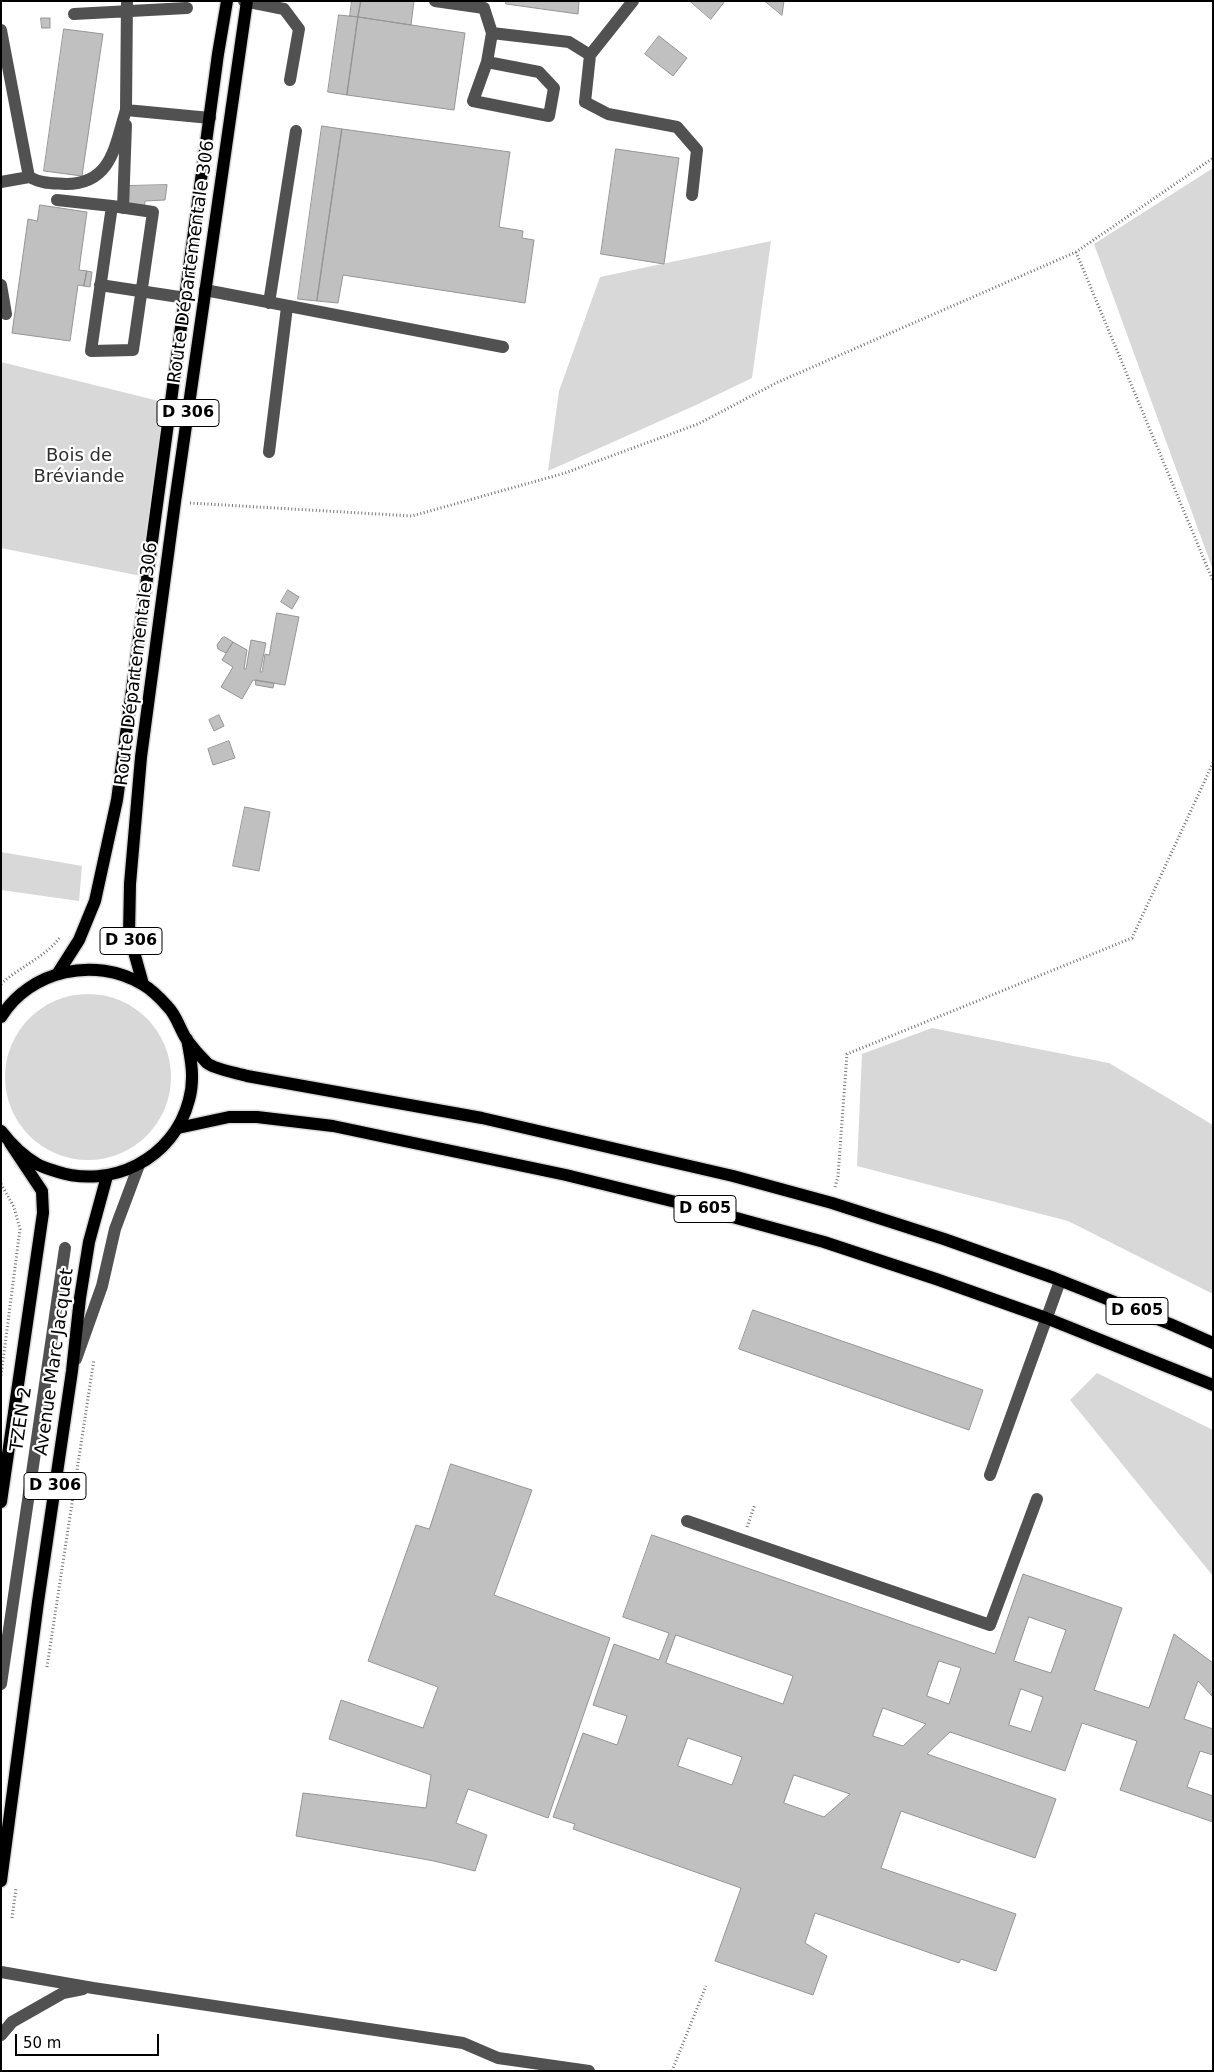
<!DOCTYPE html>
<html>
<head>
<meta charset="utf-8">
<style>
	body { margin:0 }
	#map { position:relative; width:1214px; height:2072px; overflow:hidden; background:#fff; font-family:"DejaVu Sans",sans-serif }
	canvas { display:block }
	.frame { position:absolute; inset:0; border:2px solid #000; pointer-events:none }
	.scale { position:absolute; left:15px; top:2034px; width:144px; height:22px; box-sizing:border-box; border:2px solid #000; border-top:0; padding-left:6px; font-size:15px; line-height:18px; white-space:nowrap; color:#000; -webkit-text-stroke:4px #fff; paint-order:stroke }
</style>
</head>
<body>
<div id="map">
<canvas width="1214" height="2072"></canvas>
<div class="frame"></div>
<div class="scale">50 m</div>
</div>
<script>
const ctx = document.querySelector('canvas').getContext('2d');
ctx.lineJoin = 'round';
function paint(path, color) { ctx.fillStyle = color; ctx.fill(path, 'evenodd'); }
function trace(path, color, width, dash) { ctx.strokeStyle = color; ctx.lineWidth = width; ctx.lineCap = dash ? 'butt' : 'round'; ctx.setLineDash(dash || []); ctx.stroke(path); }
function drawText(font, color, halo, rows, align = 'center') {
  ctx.font = font + ' "DejaVu Sans",sans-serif'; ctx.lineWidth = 4.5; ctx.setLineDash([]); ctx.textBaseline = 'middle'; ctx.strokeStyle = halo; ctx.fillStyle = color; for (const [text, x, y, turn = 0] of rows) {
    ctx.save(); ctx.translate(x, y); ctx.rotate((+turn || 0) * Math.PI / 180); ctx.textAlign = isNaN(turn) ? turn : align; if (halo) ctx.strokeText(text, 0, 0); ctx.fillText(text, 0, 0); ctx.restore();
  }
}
paint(new Path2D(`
	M 1213,168 L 1213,570 L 1094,244 Z
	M 771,241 L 752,378 L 696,405 L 548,471 L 559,391 L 600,277 Z
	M 1,362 L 163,402 L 146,577 L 1,548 Z
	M 1,852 L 82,866 L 79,901 L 1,890 Z
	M5 1077a83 83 0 1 1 166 0a83 83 0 1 1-166 0Z
	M 932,1028 L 1109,1063 L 1213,1125 L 1213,1294 L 1068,1221 L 857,1166 L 862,1054 Z
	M 1097,1373 L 1213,1430 L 1213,1576 L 1070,1400 Z`), '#d8d8d8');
const building = new Path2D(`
	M 352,1 L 361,1 L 358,17 L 350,16 Z
	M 361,1 L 414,1 L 411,25 L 358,17 Z
	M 506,1 L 579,1 L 578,14 L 506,4 Z
	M 690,1 L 725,1 L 711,19 Z
	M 765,1 L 784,1 L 782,15 Z
	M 339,15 L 358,17 L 347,95 L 328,92 Z
	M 358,17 L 465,33 L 454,110 L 347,95 Z
	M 41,18 L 50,18 L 50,28 L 42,28 Z
	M 64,29 L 103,34 L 82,176 L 44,171 Z
	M 659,36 L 687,58 L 673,76 L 645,54 Z
	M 322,126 L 342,129 L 317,301 L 298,299 Z
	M 342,129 L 510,152 L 499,227 L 523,231 L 522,238 L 534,240 L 525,303 L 343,275 L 338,303 L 317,301 Z
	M 616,149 L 679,158 L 664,264 L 601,254 Z
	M 167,185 L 165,200 L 145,201 L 144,212 L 123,213 L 126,186 Z
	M 40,205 L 87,212 L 79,270 L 87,271 L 84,286 L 78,285 L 70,341 L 12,333 L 28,219 L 37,221 Z
	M 87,271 L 92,272 L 90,287 L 84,286 Z
	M 288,590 L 299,597 L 292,609 L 281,602 Z
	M 277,613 L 299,617 L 285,685 L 253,680 L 242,699 L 221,687 L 233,667 L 222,660 L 233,642 L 247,650 L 244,669 L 246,669 L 251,640 L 266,643 L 260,672 L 262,672 L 265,654 L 269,655 Z
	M 225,637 L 233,642 L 226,653 L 218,649 L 217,645 L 222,638 Z
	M 256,680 L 274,683 L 273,688 L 256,685 Z
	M 219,715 L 224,726 L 214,731 L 209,720 Z
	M 229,741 L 235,758 L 213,765 L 208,749 Z
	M 245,807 L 270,812 L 259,871 L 233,866 Z
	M 753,1310 L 983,1390 L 969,1430 L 739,1349 Z
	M 451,1464 L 532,1490 L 494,1595 L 610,1638 L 548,1818 L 468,1789 L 456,1823 L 487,1835 L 475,1871 L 434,1861 L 296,1836 L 303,1793 L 426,1808 L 431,1775 L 329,1739 L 341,1700 L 423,1728 L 438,1687 L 368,1661 L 416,1525 L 429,1529 Z
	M 652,1535 L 995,1654 L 1023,1574 L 1122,1608 L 1094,1690 L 1149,1708 L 1174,1634 L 1213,1663 L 1213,1697 L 1198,1681 L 1184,1719 L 1213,1729 L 1213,1755 L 1200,1751 L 1187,1787 L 1213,1796 L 1213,1822 L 1120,1790 L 1137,1741 L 1082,1723 L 1065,1771 L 950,1732 L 927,1754 L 1056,1799 L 1035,1858 L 901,1811 L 881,1868 L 1016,1914 L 996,1971 L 961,1959 L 959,1963 L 815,1913 L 805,1943 L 827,1956 L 813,1995 L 715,1961 L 741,1888 L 573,1829 L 575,1824 L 553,1817 L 583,1733 L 617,1745 L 627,1716 L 593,1705 L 614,1644 L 659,1660 L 669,1633 L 623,1617 ZM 1029,1617 L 1066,1630 L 1051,1673 L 1014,1661 ZM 676,1635 L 793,1676 L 783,1704 L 666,1663 ZM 939,1661 L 961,1668 L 949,1704 L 927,1696 ZM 1021,1689 L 1043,1697 L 1031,1732 L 1009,1725 ZM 883,1708 L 926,1724 L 903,1746 L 873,1736 ZM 688,1738 L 742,1757 L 732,1785 L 678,1766 ZM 794,1775 L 850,1794 L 824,1817 L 784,1803 Z`);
paint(building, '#c0c0c0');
trace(building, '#959595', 1);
const major = new Path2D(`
	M 58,973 L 79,940 L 95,901 L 117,800 L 218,54 L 227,1
	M 143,984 L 129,934 L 130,884 L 141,757 L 175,502 L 247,1
	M 1,1017 C 30,970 95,956 142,984 C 151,989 161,999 168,1007 C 177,1016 180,1030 187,1040 C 193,1048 200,1056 207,1063 C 214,1069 237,1073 247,1076 L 482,1118 L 733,1176 L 832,1203 L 944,1239 L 1054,1278 L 1170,1324 L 1213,1343
	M 178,1128 L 229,1117 L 257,1117 L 333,1126 L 566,1175 L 696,1207 L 824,1242 L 936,1279 L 1046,1318 L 1213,1385
	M 1,1131 C 11,1144 23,1156 37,1164 C 42,1167 49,1169 55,1171 C 111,1190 174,1159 189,1100 C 195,1079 191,1059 187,1039
	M 1,1502 L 43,1213 L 42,1191 L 10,1143
	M 1,1881 L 38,1602 L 72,1371 L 80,1298 L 89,1242 L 107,1176`);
trace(major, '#dbdbdb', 15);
trace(new Path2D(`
	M 1076,252 L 1213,581
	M 190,503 L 412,516 L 565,473 L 698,424 L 776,383 L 1076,252 L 1213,158
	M 1,984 C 19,967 46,957 60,937
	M 1,1184 L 14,1207 L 20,1229 L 1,1376
	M 835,1187 L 838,1176 L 847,1054 L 1132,938 L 1213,763
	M 747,1527 L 755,1504
	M 47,1667 L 94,1359
	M 12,1918 L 16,1888
	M 672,2071 L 706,1986`), '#737373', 3, [1, 2.5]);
trace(new Path2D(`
	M 127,1 L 126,110 L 210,118
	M 244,1 L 284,9 L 299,29 L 290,80
	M 435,1 L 484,8 L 492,33 L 487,62 L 473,101 L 549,116 L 554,88 L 539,72 L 487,62
	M 74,14 L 187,8
	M 1,30 L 29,177 L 1,182
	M 492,33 L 569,42 L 590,55 L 585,102 L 608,114 L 677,127 L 697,150 L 692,195
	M 590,55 L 633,1
	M 29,177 C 43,184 51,183 66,184 C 112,184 115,145 126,110
	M 57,200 L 112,206
	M 112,206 L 153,212 L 133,350 L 91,351 Z
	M 123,208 L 126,125
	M 1,285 L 6,314
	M 100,285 L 186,298
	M 205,290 L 503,347
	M 269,303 L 296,131
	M 269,452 L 287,307
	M 76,1359 L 102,1286 L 115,1229 L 139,1165
	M 990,1475 L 1060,1281
	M 687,1521 L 990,1625 L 1037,1499
	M 1,1684 L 65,1248
	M 1,1972 L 93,1988 L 463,2043 L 498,2058 L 589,2071
	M 1,2035 L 12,2022 L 63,1993 L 83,1989`), '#515151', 12);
trace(major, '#000', 12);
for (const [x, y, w] of [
	[188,413,62],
	[131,941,62],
	[705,1209,62],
	[1137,1311,62],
	[55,1486,62]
]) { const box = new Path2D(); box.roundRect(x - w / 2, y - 13.5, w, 27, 4); ctx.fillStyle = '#fff'; ctx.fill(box); trace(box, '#000', 1); }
drawText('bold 16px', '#000', null, [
	["D 306",188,413],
	["D 306",131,941],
	["D 605",705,1209],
	["D 605",1137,1311],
	["D 306",55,1486]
]);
drawText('18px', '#000', '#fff', [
	["Route Départementale 306",192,262,-82],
	["Route Départementale 306",137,664,-83],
	["Avenue Marc Jacquet",55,1362,-82],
	["TZEN 2",22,1419,-82]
]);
drawText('18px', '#2f2f2f', '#fff', [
	["Bois de",79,456],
	["Bréviande",79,477]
]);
</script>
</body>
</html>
